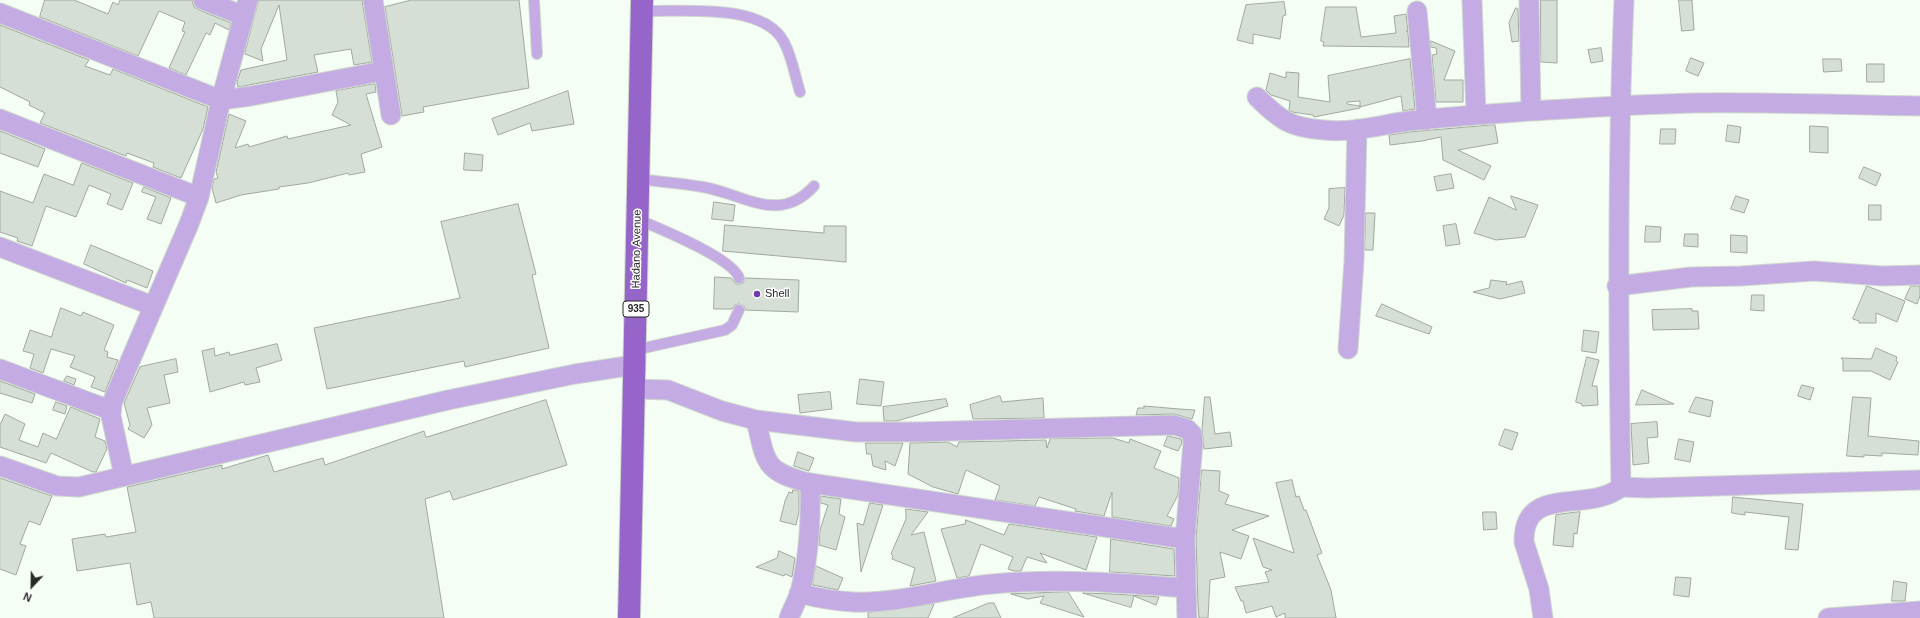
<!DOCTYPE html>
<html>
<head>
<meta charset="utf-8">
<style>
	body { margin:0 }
	#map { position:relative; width:1920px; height:618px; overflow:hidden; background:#f4fef4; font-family:Helvetica,sans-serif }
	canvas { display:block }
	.north { position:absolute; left:12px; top:566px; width:40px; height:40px; -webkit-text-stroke:3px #fff; paint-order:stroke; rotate:202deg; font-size:11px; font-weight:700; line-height:16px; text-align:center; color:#272a27 }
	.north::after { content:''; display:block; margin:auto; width:14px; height:18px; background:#272a27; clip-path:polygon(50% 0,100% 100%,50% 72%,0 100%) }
</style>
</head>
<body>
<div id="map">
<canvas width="1920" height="618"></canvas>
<div class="north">N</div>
</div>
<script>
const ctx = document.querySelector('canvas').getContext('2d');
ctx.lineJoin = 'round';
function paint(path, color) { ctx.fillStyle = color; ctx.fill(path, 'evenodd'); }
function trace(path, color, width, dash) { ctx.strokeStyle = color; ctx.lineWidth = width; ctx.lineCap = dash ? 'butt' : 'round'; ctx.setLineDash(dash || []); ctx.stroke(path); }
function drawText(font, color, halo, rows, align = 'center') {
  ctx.font = font + ' Helvetica,sans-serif'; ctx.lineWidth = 3; ctx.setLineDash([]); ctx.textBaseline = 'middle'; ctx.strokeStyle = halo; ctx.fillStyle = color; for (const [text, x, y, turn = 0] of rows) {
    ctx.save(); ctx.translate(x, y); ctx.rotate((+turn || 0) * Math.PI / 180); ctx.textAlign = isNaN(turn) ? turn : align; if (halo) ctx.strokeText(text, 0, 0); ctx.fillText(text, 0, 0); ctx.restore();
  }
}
const building = new Path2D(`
	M 45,0 L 74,0 L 108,14 L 113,2 L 118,5 L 120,0 L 192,0 L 194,7 L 199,10 L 231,23 L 229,30 L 215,23 L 210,35 L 206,33 L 186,75 L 169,68 L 185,32 L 182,31 L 185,22 L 159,11 L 138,56 L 40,17 Z
	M 259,0 L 362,0 L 372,62 L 354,65 L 351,49 L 314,55 L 318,72 L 238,87 L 237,82 L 241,70 L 287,60 L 279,5 L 261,49 L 263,61 L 245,54 Z
	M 412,0 L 519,0 L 529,88 L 423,107 L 424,112 L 402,116 L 385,7 Z
	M 1541,0 L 1557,0 L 1557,63 L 1541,62 Z
	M 1679,0 L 1692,0 L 1694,30 L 1682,31 Z
	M 1284,2 L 1286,15 L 1283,16 L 1280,39 L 1253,34 L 1253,44 L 1237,40 L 1246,5 Z
	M 1326,7 L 1356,7 L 1361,37 L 1396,33 L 1394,16 L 1406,14 L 1408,31 L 1406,31 L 1408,32 L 1409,47 L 1323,46 L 1324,42 L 1321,41 Z
	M 1516,8 L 1518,9 L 1519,41 L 1512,42 L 1509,23 Z
	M 0,25 L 89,60 L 85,66 L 110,75 L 113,69 L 208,107 L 203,129 L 181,178 L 153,167 L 154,163 L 127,153 L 126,156 L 40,123 L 45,113 L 29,105 L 30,102 L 0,87 Z
	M 1431,41 L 1455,51 L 1444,80 L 1463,80 L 1463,102 L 1436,102 L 1432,55 L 1437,54 L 1436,48 L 1431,47 Z
	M 1601,48 L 1603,61 L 1591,63 L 1588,50 Z
	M 1691,58 L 1704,63 L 1698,76 L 1686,71 Z
	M 1410,59 L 1415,109 L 1403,111 L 1401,96 L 1360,107 L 1360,101 L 1347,102 L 1347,104 L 1360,106 L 1360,108 L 1314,117 L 1313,115 L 1292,112 L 1289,110 L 1290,101 L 1271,95 L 1266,90 L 1270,73 L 1286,78 L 1286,72 L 1299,73 L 1298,97 L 1330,102 L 1328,76 Z
	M 1823,59 L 1841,59 L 1842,71 L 1824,72 Z
	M 1867,64 L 1884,64 L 1884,82 L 1867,82 Z
	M 375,84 L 376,92 L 366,94 L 382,147 L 361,154 L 365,172 L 349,175 L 348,173 L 308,183 L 279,187 L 279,189 L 241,195 L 216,203 L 212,188 L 214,179 L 218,178 L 216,172 L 229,114 L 246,121 L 235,148 L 248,144 L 249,147 L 287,136 L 288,139 L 351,125 L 332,115 L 338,102 L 336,91 Z
	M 568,91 L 574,124 L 532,131 L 530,123 L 498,135 L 492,119 Z
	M 1495,125 L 1498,143 L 1458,150 L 1491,166 L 1484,180 L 1443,160 L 1441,137 L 1422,141 L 1390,145 L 1389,135 L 1409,132 Z
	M 1728,125 L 1741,127 L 1739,143 L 1726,141 Z
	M 1810,126 L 1828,127 L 1828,153 L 1810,152 Z
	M 1661,129 L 1676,129 L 1675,144 L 1660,144 Z
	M 0,131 L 45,149 L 38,167 L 0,153 Z
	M 465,153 L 483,155 L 482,171 L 464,170 Z
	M 82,163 L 133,183 L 122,210 L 107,204 L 111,194 L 89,185 L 76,217 L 46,206 L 32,246 L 17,241 L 18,238 L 0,232 L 0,191 L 33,203 L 44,174 L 73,185 Z
	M 1864,167 L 1881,174 L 1876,186 L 1859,178 Z
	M 1451,174 L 1454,188 L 1437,191 L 1434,177 Z
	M 144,187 L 171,198 L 161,224 L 147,219 L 156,197 L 142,192 Z
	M 1345,188 L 1344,215 L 1339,226 L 1324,219 L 1329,208 L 1329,189 Z
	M 1511,196 L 1538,205 L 1525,237 L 1496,240 L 1474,233 L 1489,197 L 1516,210 Z
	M 1736,196 L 1749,200 L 1744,213 L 1731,209 Z
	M 714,202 L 735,205 L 733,221 L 712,219 Z
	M 518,204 L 536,274 L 532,275 L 549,348 L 465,367 L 464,361 L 327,389 L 314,328 L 460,298 L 441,222 Z
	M 1869,205 L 1881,205 L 1881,220 L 1869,220 Z
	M 1366,213 L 1375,213 L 1373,250 L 1365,250 Z
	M 1456,224 L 1460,244 L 1446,246 L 1443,226 Z
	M 725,225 L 824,233 L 824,226 L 846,226 L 846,262 L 723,251 Z
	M 1646,226 L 1661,227 L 1660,242 L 1645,242 Z
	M 1685,234 L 1698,234 L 1698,247 L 1684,246 Z
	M 1731,235 L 1747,236 L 1747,253 L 1731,252 Z
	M 91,245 L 153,271 L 147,288 L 127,280 L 126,283 L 84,264 Z
	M 715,277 L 731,278 L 736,284 L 739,284 L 743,283 L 745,278 L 799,280 L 798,312 L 745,310 L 744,306 L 739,304 L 735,305 L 732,309 L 714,309 Z
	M 1491,280 L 1507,282 L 1506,285 L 1522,281 L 1525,293 L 1500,299 L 1473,292 L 1489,288 Z
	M 1867,286 L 1905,301 L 1897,322 L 1876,313 L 1876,323 L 1859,323 L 1859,321 L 1853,319 Z
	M 1911,286 L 1920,286 L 1920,296 L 1917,304 L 1905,299 Z
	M 1752,295 L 1764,295 L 1764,311 L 1751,310 Z
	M 1382,304 L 1432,327 L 1429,334 L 1376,316 Z
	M 61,308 L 81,316 L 83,312 L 114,325 L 104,350 L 108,352 L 107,357 L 118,360 L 105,392 L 91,387 L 95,377 L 70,367 L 75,356 L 51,349 L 43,373 L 30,368 L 34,354 L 23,351 L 30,330 L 51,337 Z
	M 1692,309 L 1692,311 L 1698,311 L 1699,329 L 1653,330 L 1652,310 Z
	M 1584,330 L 1599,332 L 1596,353 L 1582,351 Z
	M 277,344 L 282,360 L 256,368 L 260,382 L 245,385 L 244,382 L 210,392 L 202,351 L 214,348 L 215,356 L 229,352 L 230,355 Z
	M 1876,348 L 1897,357 L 1896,361 L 1898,362 L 1890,380 L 1871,371 L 1843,371 L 1843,360 L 1841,358 L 1871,359 Z
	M 1587,357 L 1599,360 L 1592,386 L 1597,386 L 1598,405 L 1582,406 L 1582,404 L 1576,402 Z
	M 176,359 L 178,372 L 164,375 L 170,403 L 147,408 L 152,425 L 144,438 L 128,429 L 130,425 L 124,403 L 140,367 Z
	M 67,376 L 76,379 L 74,385 L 64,381 Z
	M 860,379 L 884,382 L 881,406 L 857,404 Z
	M 0,381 L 35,394 L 32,403 L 0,393 Z
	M 1802,385 L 1814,388 L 1810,400 L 1798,396 Z
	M 1642,390 L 1674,404 L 1636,405 Z
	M 830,392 L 832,409 L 800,413 L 798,395 Z
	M 1000,396 L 1002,402 L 1043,398 L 1044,418 L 973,419 L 970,405 Z
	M 1205,397 L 1210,397 L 1215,434 L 1230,432 L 1232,446 L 1204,449 L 1202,430 Z
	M 1696,397 L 1713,401 L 1710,417 L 1689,412 Z
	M 1853,397 L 1871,398 L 1868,436 L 1919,441 L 1918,455 L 1882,453 L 1882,456 L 1864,455 L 1864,457 L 1847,456 Z
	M 946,399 L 948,406 L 897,421 L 884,421 L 883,407 Z
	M 546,400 L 567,465 L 453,500 L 450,491 L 425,499 L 444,618 L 154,618 L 151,602 L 137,605 L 130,563 L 77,571 L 72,539 L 105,534 L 106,537 L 136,532 L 127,487 L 222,465 L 222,469 L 268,455 L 274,472 L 323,458 L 325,465 L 424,431 L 426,437 Z
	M 56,402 L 67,406 L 65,414 L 53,410 Z
	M 1144,406 L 1179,409 L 1195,410 L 1192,419 L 1174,414 L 1136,415 L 1138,408 L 1144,408 Z
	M 71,407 L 100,419 L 95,437 L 105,441 L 107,449 L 96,472 L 93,472 L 51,453 L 46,463 L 0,447 L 0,425 L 5,414 L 25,424 L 19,440 L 38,447 L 43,433 L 56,439 Z
	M 1657,422 L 1658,437 L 1647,438 L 1649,463 L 1633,465 L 1631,424 Z
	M 1505,429 L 1518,433 L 1512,450 L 1499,445 Z
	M 1168,436 L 1181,439 L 1182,443 L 1178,451 L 1164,446 Z
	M 1113,438 L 1129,443 L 1130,439 L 1161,451 L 1154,468 L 1179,478 L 1178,495 L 1167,516 L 1174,519 L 1171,526 L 1112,517 L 1112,492 L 1104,516 L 1075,511 L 1076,509 L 1039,497 L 1035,506 L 995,500 L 1000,486 L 966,470 L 958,494 L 933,487 L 908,474 L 910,443 L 948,442 L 957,447 L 959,442 L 1046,440 L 1047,448 L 1050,439 Z
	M 1679,439 L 1694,442 L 1690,462 L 1675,459 Z
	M 866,443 L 903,443 L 895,466 L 885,461 L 886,470 L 873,466 L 871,454 L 867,454 Z
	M 798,452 L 814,458 L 809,471 L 794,466 Z
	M 1202,470 L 1220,471 L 1219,491 L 1229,495 L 1225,504 L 1269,516 L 1232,530 L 1249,536 L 1241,559 L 1220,552 L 1225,577 L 1210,580 L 1208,618 L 1199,618 L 1198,604 L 1196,539 Z
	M 0,478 L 52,496 L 40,525 L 29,521 L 20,544 L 26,546 L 16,575 L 0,569 Z
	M 1292,480 L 1296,497 L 1299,496 L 1304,510 L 1306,510 L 1322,553 L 1317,555 L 1331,590 L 1336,618 L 1285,618 L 1285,613 L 1276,617 L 1272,606 L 1246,613 L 1243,601 L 1241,601 L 1235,587 L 1269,582 L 1265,572 L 1272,570 L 1263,567 L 1253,538 L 1294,553 L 1276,483 Z
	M 793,490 L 799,491 L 799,512 L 796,525 L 780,521 L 785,501 L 789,492 L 792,493 Z
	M 821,496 L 841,499 L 839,514 L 845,517 L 836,550 L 819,545 L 820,530 L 828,505 L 821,503 Z
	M 1733,497 L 1803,504 L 1798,550 L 1785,549 L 1789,517 L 1745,512 L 1745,515 L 1732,513 Z
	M 870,503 L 883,505 L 861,572 L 857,523 L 863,525 Z
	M 906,509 L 928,512 L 911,535 L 924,532 L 936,581 L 910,586 L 915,568 L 892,559 L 893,556 L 891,554 L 906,519 Z
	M 1483,512 L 1496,512 L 1497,529 L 1484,530 Z
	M 1580,512 L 1577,534 L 1574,533 L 1573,547 L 1553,545 L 1556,515 Z
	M 966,520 L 1004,535 L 1009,524 L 1097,537 L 1086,570 L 1040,553 L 1047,563 L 1027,557 L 1021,571 L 1014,571 L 1008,569 L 1013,557 L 981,544 L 969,576 L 957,578 L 941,529 L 965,524 Z
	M 1111,539 L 1174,549 L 1175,576 L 1110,572 Z
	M 779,551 L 795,558 L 792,577 L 785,574 L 784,576 L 756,567 L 777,558 Z
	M 816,566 L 843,578 L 838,590 L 813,585 Z
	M 1676,577 L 1691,578 L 1689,597 L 1674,595 Z
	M 1894,581 L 1907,583 L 1905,601 L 1892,601 Z
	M 1068,592 L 1084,617 L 1040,603 L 1044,596 L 1028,599 L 1011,594 Z
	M 1083,593 L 1113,594 L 1159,597 L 1156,605 L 1134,596 L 1131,607 Z
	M 989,603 L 994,603 L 1001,618 L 953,618 Z
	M 934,604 L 928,618 L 868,618 L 868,613 Z`);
paint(building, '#d5dfd5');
trace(building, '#a0a99f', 1);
const service = new Path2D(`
	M 534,0 L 537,54
	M 642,11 C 681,12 763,2 784,42 C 792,57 795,76 800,92
	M 638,179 C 660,182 681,183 703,187 C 744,194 779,225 814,186
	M 637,219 C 658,228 733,258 739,278
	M 635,350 L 725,330 L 732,325 L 739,310`);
const minor = new Path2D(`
	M 203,0 L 244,16
	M 373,0 L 391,115
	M 1472,0 L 1476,115
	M 1529,0 L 1531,111
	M 1624,0 C 1617,162 1618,325 1621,487 L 1647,488 L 1920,480
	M 1417,11 L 1427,120
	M 0,13 L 221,100 L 251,96 L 383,71
	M 1257,97 C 1280,120 1291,128 1324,130 C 1353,133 1380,125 1408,121 C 1449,117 1489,114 1530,111 C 1585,108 1641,104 1696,103 C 1771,102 1845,105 1920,106
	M 0,119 L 199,197
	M 0,247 L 153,306
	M 1617,286 L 1691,277 L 1741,276 L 1814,271 L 1882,276 L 1920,275
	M 1348,349 L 1354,261 L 1357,129
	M 0,369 L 110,410
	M 634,389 L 668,390 L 722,411 L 756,420 L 856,432 L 918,432 L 1174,425 L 1187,429 L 1192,434 L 1193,443 L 1185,539 L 1187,618
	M 756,420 C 766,463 764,472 810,483 L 1185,539
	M 0,466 L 57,486 L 79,487 L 448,400 L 575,374 L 634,365
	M 124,476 L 111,416 L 112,403 L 189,224 L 199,197 L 221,100 L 248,0
	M 799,593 C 817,598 835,601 853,602 C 899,604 946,588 992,584 C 1057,578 1122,583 1186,588
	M 789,618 C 792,610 797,601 800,592 C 809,557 811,519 810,483
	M 1543,618 L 1539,589 L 1524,542 C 1523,483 1589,514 1621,487
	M 1828,618 L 1920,611`);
const primary = new Path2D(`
	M 629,618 L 642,0`);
trace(service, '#cfd8cf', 12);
trace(minor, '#cfd8cf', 21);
trace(primary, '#cfd8cf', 24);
trace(service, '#c4abe3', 10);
trace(minor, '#c4abe3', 19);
trace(primary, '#9665ca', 22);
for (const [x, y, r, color] of [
	[757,294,4,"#7638ad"]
]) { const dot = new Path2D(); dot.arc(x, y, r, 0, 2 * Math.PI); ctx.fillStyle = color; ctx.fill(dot); trace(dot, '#fff', 1.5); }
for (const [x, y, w] of [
	[636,309,26]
]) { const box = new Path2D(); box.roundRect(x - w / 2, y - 8, w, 16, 3); ctx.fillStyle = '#fff'; ctx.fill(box); trace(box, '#272a27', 1); }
drawText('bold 10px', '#272a27', null, [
	["935",636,309]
]);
drawText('11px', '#272a27', '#fff', [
	["Hadano Avenue",637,249,-89]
]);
drawText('11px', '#272a27', '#fff', [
	["Shell",765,294]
], 'left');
</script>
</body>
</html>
